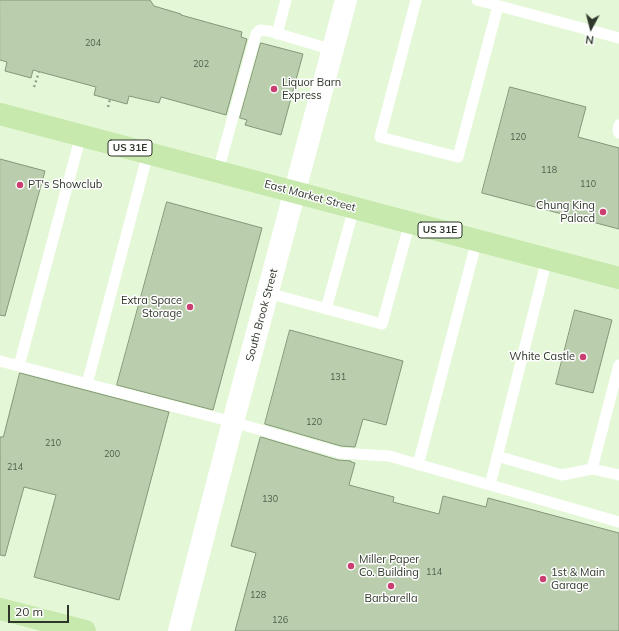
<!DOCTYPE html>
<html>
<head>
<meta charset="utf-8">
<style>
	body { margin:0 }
	#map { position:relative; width:619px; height:631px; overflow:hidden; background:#e4f8d7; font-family:Mulish,sans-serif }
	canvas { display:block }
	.north { position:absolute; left:571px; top:8px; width:40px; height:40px; -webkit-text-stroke:3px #fefefe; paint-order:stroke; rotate:187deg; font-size:11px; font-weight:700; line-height:16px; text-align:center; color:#2f372a }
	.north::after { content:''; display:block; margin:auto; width:14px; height:18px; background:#2f372a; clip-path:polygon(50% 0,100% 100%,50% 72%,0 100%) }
	.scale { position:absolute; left:8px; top:605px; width:61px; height:18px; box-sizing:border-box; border:2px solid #2f372a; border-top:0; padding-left:5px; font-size:12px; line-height:14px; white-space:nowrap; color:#2f372a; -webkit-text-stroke:3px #fefefe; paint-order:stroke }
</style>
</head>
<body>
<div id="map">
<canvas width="619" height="631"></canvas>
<div class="north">N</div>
<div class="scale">20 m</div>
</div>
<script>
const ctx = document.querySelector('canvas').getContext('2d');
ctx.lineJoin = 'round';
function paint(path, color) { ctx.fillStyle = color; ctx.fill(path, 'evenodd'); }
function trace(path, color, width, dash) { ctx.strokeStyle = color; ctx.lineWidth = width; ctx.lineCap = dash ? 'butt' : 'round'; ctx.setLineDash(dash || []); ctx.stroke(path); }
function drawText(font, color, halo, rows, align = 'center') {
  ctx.font = font + ' Mulish,sans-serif'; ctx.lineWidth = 3; ctx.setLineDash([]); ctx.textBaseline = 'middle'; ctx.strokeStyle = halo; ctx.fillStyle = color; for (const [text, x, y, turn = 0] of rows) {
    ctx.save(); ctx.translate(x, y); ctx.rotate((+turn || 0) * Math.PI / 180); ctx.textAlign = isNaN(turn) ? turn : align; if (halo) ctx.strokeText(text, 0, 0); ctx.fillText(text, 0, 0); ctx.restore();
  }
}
const building = new Path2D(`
	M 0,0 L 150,0 L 154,6 L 181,14 L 181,15 L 242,32 L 241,37 L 247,39 L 226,115 L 161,97 L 159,103 L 129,96 L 127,104 L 94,95 L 96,87 L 33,70 L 31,78 L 5,71 L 7,62 L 0,60 Z
	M 261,43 L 303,54 L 281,135 L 245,125 L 247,120 L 240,118 Z
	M 510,87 L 586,107 L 578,137 L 619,148 L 619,229 L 482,193 Z
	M 0,159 L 45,171 L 5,316 L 0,315 Z
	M 167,202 L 262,228 L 213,410 L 117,385 Z
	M 575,310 L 612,320 L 593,393 L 556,384 Z
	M 290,330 L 403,361 L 386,425 L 363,419 L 355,447 L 341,446 L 265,424 Z
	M 20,373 L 169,412 L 119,600 L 34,577 L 56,495 L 24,487 L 5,556 L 0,555 L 0,437 L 3,437 Z
	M 261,437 L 338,460 L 351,461 L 351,462 L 355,463 L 349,485 L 394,497 L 393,502 L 439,514 L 443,496 L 486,507 L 488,498 L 619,533 L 619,631 L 235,631 L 256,553 L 231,546 L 260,438 Z`);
paint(building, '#bacead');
trace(building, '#849778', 1);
trace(new Path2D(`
	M 34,87 L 39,72
	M 108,107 L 110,99`), '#94a38a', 2.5, [2, 3]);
trace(new Path2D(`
	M 416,0 L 380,137 L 458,157 L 498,6
	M 477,0 L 619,38
	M 277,34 L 286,0
	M 619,125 L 618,130 L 619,133
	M 218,171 L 256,34 L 260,30 L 269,31 L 333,50
	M 268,293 L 382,324 L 410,222
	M 326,309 L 354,208
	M 0,361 L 233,422 L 340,453 L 389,456 L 619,522
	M 19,366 L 81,135
	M 87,384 L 148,153
	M 497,456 L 562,475 L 592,469 L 619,475
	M 418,465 L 477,240
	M 592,469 L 619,365
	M 490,485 L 547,259`), '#fff', 11);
trace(new Path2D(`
	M 179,631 L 233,422 L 346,0`), '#fff', 22);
trace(new Path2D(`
	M 0,114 L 619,278
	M 0,609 L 85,631`), '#c7e9ad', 22);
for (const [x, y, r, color] of [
	[274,89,4,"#cb3e70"],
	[20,185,4,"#cb3e70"],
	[603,212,4,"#cb3e70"],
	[190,307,4,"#cb3e70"],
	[583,357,4,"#cb3e70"],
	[351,566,4,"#cb3e70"],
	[543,579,4,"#cb3e70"],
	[391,586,4,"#cb3e70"]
]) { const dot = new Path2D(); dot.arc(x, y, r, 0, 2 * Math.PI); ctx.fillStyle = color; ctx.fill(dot); trace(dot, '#fefefe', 1.5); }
drawText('9px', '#525d4b', null, [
	["204",93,43],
	["202",201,64],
	["120",518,137],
	["118",549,170],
	["110",588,184],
	["131",338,377],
	["120",314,422],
	["210",53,443],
	["200",112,454],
	["214",15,467],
	["130",270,499],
	["114",434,572],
	["128",258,595],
	["126",280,620]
]);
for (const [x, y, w] of [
	[130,148,44],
	[440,230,44]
]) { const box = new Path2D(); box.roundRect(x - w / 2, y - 8, w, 16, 3); ctx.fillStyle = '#fefefe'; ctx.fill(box); trace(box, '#2f372a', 1); }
drawText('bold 10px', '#2f372a', null, [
	["US 31E",130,148],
	["US 31E",440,230]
]);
drawText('11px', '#2f372a', '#fefefe', [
	["Liquor Barn",282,83],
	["Express",282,96],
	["PT's Showclub",28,185],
	["Chung King",595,206,"right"],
	["Palacd",595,219,"right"],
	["Extra Space",182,301,"right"],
	["Storage",182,314,"right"],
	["White Castle",575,357,"right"],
	["Miller Paper",359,560],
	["Co. Building",359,573],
	["1st & Main",551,573],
	["Garage",551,586],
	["Barbarella",391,599,"center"]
], 'left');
drawText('11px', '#2f372a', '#fefefe', [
	["East Market Street",310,196,15],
	["South Brook Street",262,315,-75]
]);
</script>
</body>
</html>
